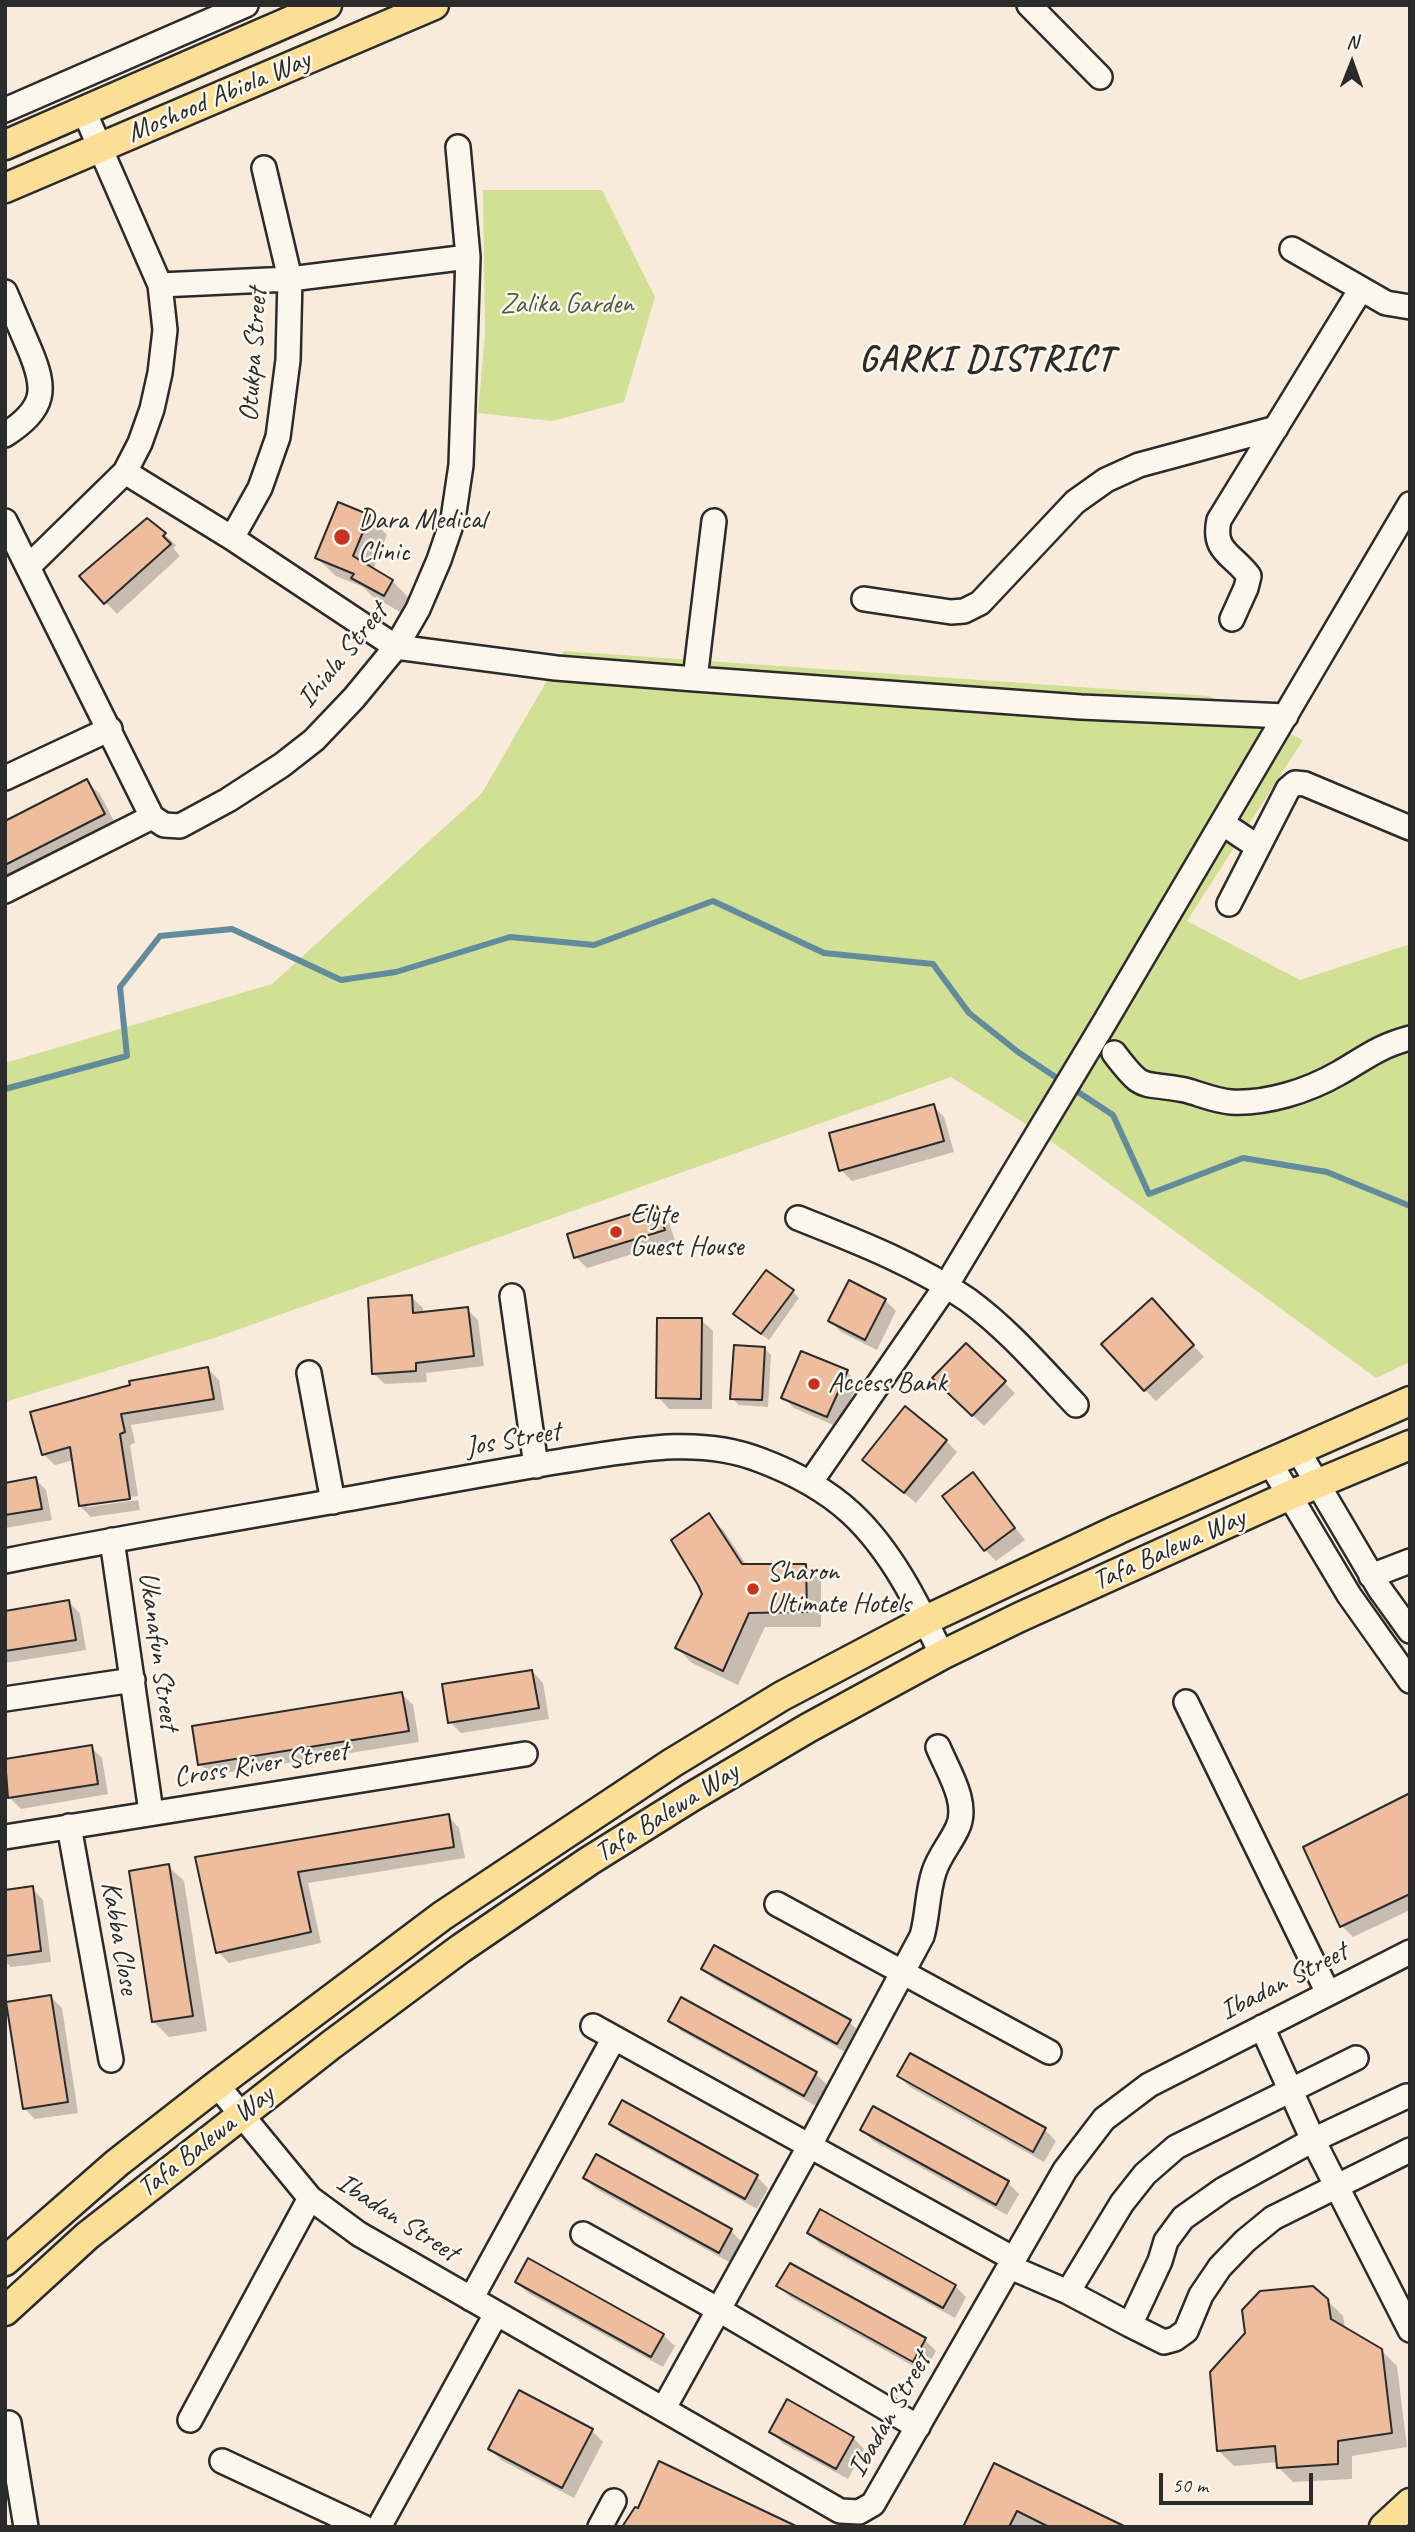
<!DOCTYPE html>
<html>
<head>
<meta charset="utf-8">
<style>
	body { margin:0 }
	#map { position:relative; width:1415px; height:2532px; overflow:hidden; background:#f8ebdc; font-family:Caveat,sans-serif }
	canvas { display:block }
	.frame { position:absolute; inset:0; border:7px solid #2b2b2b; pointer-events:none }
	.north { position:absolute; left:1317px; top:28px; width:70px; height:70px; -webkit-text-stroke:5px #fbf7ec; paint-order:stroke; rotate:1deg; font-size:19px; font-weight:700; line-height:28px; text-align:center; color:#2b2b2b }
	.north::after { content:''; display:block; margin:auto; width:24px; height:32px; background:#2b2b2b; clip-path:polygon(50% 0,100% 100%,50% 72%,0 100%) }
	.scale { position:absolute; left:1159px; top:2473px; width:154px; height:32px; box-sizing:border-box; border:4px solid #2b2b2b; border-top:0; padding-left:9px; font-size:21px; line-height:24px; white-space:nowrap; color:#2b2b2b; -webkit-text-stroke:5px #fbf7ec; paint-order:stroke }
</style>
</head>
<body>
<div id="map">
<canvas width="1415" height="2532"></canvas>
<div class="frame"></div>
<div class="north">N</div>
<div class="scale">50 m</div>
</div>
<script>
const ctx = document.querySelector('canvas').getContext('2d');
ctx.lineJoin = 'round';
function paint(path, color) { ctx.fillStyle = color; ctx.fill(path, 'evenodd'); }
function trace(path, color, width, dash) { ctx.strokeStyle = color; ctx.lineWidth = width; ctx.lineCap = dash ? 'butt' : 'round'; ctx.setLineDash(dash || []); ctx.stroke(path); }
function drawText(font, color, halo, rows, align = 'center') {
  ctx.font = font + ' Caveat,sans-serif'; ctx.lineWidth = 5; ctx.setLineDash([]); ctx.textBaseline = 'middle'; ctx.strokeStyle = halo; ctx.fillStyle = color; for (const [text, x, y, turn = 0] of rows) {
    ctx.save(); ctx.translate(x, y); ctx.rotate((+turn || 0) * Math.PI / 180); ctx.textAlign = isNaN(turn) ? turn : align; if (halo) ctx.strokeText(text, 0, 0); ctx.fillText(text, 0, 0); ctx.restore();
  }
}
paint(new Path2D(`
	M 483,190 L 602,190 L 655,297 L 624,402 L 552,421 L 478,413 L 485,334 Z
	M 564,651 L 1209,696 L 1303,740 L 1187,921 L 1300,980 L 1410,944 L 1410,1362 L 1376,1378 L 1037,1131 L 951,1077 L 217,1337 L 5,1402 L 5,1063 L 272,984 L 482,793 Z`), '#d1e094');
paint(new Path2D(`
	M 369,517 L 387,535 L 373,570 L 392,581 L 411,600 L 402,613 L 372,596 L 363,587 L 336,576 L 317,558 Z
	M 164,534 L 176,545 L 173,548 L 180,556 L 117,614 L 81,576 Z
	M 86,781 L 100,794 L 117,827 L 5,885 L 5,823 Z
	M 933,1106 L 944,1117 L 954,1152 L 852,1181 L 841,1170 Z
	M 657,1208 L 668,1219 L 675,1241 L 587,1268 L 576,1257 Z
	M 792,1291 L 799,1298 L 769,1340 L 743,1321 Z
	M 411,1297 L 423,1308 L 423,1314 L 467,1309 L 478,1320 L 484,1366 L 426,1373 L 427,1382 L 385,1384 L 373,1373 Z
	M 885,1300 L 896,1311 L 877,1350 L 841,1332 L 830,1321 Z
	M 1163,1312 L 1204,1357 L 1156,1401 L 1145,1390 Z
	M 701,1320 L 713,1331 L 712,1409 L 669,1409 L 658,1397 Z
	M 966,1345 L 1015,1393 L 984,1426 L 934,1378 Z
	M 764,1348 L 771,1355 L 768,1407 L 739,1405 L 732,1398 Z
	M 208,1369 L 219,1380 L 224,1410 L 131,1425 L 135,1443 L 130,1445 L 138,1496 L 87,1503 L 87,1507 L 138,1500 L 140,1510 L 91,1517 L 80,1506 L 74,1460 L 55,1465 L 43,1454 Z
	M 847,1372 L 858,1383 L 838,1427 L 794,1408 L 783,1397 Z
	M 946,1441 L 957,1452 L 916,1503 L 864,1460 Z
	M 973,1475 L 1025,1540 L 996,1561 L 985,1550 Z
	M 35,1479 L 46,1490 L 52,1520 L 5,1528 L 5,1484 Z
	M 709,1516 L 724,1531 L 747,1566 L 806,1566 L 821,1581 L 821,1627 L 765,1627 L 738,1685 L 692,1663 L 677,1648 L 704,1594 Z
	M 69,1602 L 80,1614 L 86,1650 L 5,1663 L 5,1613 Z
	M 532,1671 L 543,1683 L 549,1719 L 461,1733 L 450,1722 Z
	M 402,1694 L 413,1705 L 419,1742 L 211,1775 L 200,1764 Z
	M 91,1747 L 102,1758 L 108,1794 L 21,1809 L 9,1797 L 5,1761 Z
	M 1410,1795 L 1410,1910 L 1353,1937 L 1342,1926 Z
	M 448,1816 L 459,1828 L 465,1858 L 308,1883 L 321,1943 L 229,1963 L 218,1952 L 197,1858 Z
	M 168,1866 L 184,1881 L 207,2031 L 169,2037 L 154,2022 Z
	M 32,1888 L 43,1900 L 51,1962 L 11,1967 L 5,1961 L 5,1892 Z
	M 703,1968 L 849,2022 L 861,2033 L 849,2054 L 714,1979 Z
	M 51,1997 L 62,2008 L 78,2113 L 35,2119 L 24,2108 Z
	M 682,1999 L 816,2074 L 827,2085 L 816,2106 L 681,2031 L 670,2020 Z
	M 899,2076 L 1045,2130 L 1056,2141 L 1044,2162 L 910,2087 Z
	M 623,2102 L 757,2177 L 768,2188 L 757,2209 L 622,2134 L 611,2123 Z
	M 862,2129 L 1008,2183 L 1019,2194 L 1007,2215 L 873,2141 Z
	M 597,2157 L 731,2231 L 742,2242 L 731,2263 L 596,2189 L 585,2178 Z
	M 809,2233 L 955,2286 L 966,2297 L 955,2318 L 820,2244 Z
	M 529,2260 L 663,2335 L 675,2346 L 663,2367 L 528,2293 L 517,2282 Z
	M 779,2286 L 925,2340 L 936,2351 L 924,2372 L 790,2297 Z
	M 1327,2300 L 1343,2316 L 1345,2328 L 1381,2350 L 1397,2366 L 1407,2447 L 1352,2456 L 1352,2479 L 1293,2482 L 1278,2467 L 1278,2462 L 1234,2466 L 1219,2451 Z
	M 788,2402 L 853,2438 L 864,2449 L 848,2479 L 782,2443 L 771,2431 Z
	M 592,2431 L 603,2442 L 574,2498 L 501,2460 L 490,2449 Z
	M 995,2466 L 1122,2527 L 965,2527 Z`), '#0003');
trace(new Path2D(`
	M 1072,1088 L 1113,1115 L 1149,1194 L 1243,1158 L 1327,1172 L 1410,1206
	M 5,1089 L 127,1056 L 120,987 L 160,936 L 232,929 L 341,980 L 396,972 L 510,937 L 594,945 L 713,901 L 824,953 L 933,964 L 969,1013 L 1018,1052 L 1063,1082`), '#628b9c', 6);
const building = new Path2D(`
	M 338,502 L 370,515 L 353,556 L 393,580 L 384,596 L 351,578 L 354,574 L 315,558 Z
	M 147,518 L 166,533 L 163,536 L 171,544 L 104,604 L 79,576 Z
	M 87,779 L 105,814 L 5,865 L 5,821 Z
	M 934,1104 L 944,1141 L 839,1171 L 829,1133 Z
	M 657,1206 L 665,1230 L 574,1258 L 567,1234 Z
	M 766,1270 L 794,1290 L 761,1334 L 733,1314 Z
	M 849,1280 L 886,1299 L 865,1340 L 828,1321 Z
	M 412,1295 L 413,1313 L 468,1307 L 474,1356 L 416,1363 L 416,1371 L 372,1374 L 368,1298 Z
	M 1152,1298 L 1194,1345 L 1144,1391 L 1101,1344 Z
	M 657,1318 L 702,1318 L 701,1399 L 656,1398 Z
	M 966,1343 L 1006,1381 L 972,1416 L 932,1378 Z
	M 734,1345 L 765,1347 L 762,1400 L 730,1399 Z
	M 801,1351 L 848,1370 L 827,1417 L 781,1398 Z
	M 208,1367 L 214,1399 L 121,1414 L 125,1432 L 120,1434 L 130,1499 L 79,1506 L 70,1447 L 42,1455 L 30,1412 L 130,1385 L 129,1381 Z
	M 905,1406 L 947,1440 L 904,1493 L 862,1460 Z
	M 973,1472 L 1015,1528 L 984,1551 L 942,1496 Z
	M 36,1477 L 42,1509 L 5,1515 L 5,1483 Z
	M 709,1513 L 742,1564 L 806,1564 L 807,1612 L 749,1613 L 723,1671 L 675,1648 L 702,1594 L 698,1585 L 671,1540 Z
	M 69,1600 L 76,1640 L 5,1651 L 5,1611 Z
	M 532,1670 L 539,1708 L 448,1723 L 442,1684 Z
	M 402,1692 L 409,1731 L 198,1765 L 192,1726 Z
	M 92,1745 L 98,1784 L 8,1798 L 5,1759 Z
	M 1410,1793 L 1410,1894 L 1340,1927 L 1303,1847 Z
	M 449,1814 L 454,1847 L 298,1872 L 311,1932 L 216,1953 L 195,1857 Z
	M 169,1864 L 193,2016 L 152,2022 L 129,1871 Z
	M 33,1886 L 41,1951 L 5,1956 L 5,1890 Z
	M 714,1945 L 851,2020 L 837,2044 L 701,1969 Z
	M 51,1995 L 68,2102 L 23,2109 L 6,2002 Z
	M 681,1997 L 817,2072 L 804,2096 L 668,2021 Z
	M 910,2053 L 1046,2128 L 1033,2152 L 897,2076 Z
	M 622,2100 L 758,2175 L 745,2199 L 609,2124 Z
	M 873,2106 L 1009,2181 L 996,2205 L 860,2130 Z
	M 596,2154 L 732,2229 L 719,2253 L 583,2178 Z
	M 820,2209 L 956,2285 L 943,2308 L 807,2233 Z
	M 528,2258 L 664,2334 L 651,2357 L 515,2282 Z
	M 790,2263 L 926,2338 L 913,2362 L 776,2286 Z
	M 1313,2286 L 1328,2299 L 1331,2319 L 1382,2349 L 1392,2433 L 1338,2441 L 1338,2464 L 1277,2468 L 1275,2446 L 1217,2451 L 1210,2372 L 1245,2333 L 1242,2310 L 1260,2291 Z
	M 519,2390 L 593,2429 L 562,2488 L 488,2449 Z
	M 787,2399 L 854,2437 L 836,2469 L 769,2432 Z
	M 659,2461 L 798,2527 L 622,2527 L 635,2507 L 638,2508 Z
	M 994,2463 L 1126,2527 L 1049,2527 L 1017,2511 L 1009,2527 L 963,2527 Z`);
paint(building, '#edbd9d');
trace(building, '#2b2b2b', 2);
const minor = new Path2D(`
	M 1029,5 L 1100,77
	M 5,110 L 246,5
	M 1292,249 L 1386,303 L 1410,307
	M 160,285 L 290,279 L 468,257
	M 5,292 C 13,311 21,329 29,348 C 47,390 46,408 5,435
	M 125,472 L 232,538 L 396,647 L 556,668 L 695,679 L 1081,707 L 1286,716
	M 5,521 L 152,817 L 164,825 L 180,826 L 228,800 L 282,765 L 314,740 L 354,698 L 396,647 L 418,609 L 439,560 L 453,519 L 461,465 L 468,257 L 458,147
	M 232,538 L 260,488 L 278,437 L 288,360 L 290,279 L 264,168
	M 29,566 L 125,472 L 140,443 L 152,409 L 160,373 L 165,330 L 160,285 L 84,111
	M 864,599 L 951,612 L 964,611 L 980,603 L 1075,502 L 1106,480 L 1139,465 L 1276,428
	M 1232,619 L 1246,588 L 1249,576 C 1233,554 1212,552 1219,520 L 1361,289
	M 695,679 L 714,521
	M 5,778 L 110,729
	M 1222,823 L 1258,847
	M 5,891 L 152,817
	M 1229,904 L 1288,789 L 1295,783 L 1305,784 L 1410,828
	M 1114,1053 C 1145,1094 1140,1081 1185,1090 C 1200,1094 1216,1101 1231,1102 C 1266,1104 1308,1091 1339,1073 C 1367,1057 1377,1047 1410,1038
	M 798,1218 C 856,1241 916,1264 968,1300 C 1008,1329 1042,1369 1076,1405
	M 512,1296 L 536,1466
	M 309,1373 L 333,1502
	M 1297,1449 L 1379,1588 L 1410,1631
	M 1269,1461 L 1349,1595 L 1410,1681
	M 810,1483 L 946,1286 L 1106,1020 L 1410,504
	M 112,1540 L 151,1812
	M 5,1561 C 128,1536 252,1516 375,1494 C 437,1483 500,1471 562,1461 C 628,1451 697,1435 760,1460 C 792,1472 826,1490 851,1513 C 892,1551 918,1605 942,1655
	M 1371,1576 L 1410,1561
	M 5,1699 L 133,1680
	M 1186,1702 L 1328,1993
	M 69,1826 L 111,2060
	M 5,1837 L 525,1754
	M 777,1904 L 1049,2052
	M 593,2026 L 1014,2259
	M 1262,2027 L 1313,2140 L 1407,2096
	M 217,2085 L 310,2198 L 359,2234 L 840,2511 L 859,2512 L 873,2504 L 1065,2170 L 1104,2119 L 1149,2085 L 1410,1952
	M 583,2234 L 719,2310 L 918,2427
	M 1010,2267 L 1068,2292 L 1130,2325 L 1160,2261 L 1166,2241 L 1183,2218 L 1224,2189 L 1313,2140 L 1410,2330
	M 1068,2292 L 1122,2203 L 1145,2174 L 1176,2147 L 1356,2058
	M 471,2299 L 614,2038
	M 1130,2325 L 1164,2342 L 1175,2339 L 1186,2331 L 1201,2295 L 1220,2267 L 1245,2241 L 1273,2218 L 1410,2150
	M 664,2408 L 810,2145 L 922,1936 C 928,1915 927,1893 934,1872 C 939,1856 950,1844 957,1829 C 970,1804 948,1771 938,1747
	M 190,2420 L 310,2198
	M 9,2423 L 26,2527
	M 222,2461 L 363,2527
	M 379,2527 L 496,2314
	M 600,2527 L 614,2501`);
const major = new Path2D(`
	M 5,145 L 327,5
	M 5,188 L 434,5
	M 5,2261 L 117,2163 L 217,2085 L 442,1916 L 672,1763 L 782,1696 L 926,1620 L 1119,1529 L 1410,1401
	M 5,2311 L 87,2236 L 331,2045 L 460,1949 L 589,1861 L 693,1796 L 808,1728 L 942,1655 L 1020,1617 L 1288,1496 L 1410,1445
	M 1384,2527 L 1410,2503`);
trace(minor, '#2b2b2b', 28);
trace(major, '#2b2b2b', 33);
trace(minor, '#fbf7ec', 23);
trace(major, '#fbdf96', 28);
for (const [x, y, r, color] of [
	[342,537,9,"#c8321e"],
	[616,1232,7,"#c8321e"],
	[814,1384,7,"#c8321e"],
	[753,1589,7,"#c8321e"]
]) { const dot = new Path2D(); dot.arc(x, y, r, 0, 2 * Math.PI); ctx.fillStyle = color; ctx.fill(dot); trace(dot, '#fbf7ec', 2.5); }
drawText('28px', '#2b2b2b', '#fbf7ec', [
	["Moshood Abiola Way",219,97,-23],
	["Otukpa Street",254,355,-86],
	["Ihiala Street",343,656,-51],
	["Jos Street",513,1440,-10],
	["Tafa Balewa Way",1169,1550,-24],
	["Ukanafun Street",158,1651,82],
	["Cross River Street",261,1765,-9],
	["Tafa Balewa Way",667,1813,-32],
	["Kabba Close",119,1938,80],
	["Ibadan Street",1284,1982,-27],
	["Tafa Balewa Way",206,2142,-38],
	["Ibadan Street",397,2218,33],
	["Ibadan Street",890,2415,-60]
]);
drawText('28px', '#545845', '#fbf7ec', [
	["Zalika Garden",567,305]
]);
drawText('28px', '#2b2b2b', '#fbf7ec', [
	["Dara Medical",358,521],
	["Clinic",358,553],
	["Elyte",630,1216],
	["Guest House",630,1248],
	["Access Bank",828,1384],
	["Sharon",767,1573],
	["Ultimate Hotels",767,1605]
], 'left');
ctx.letterSpacing = '2px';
drawText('bold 35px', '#2b2b2b', '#fbf7ec', [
	["GARKI DISTRICT",987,361]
]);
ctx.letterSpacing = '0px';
</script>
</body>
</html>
